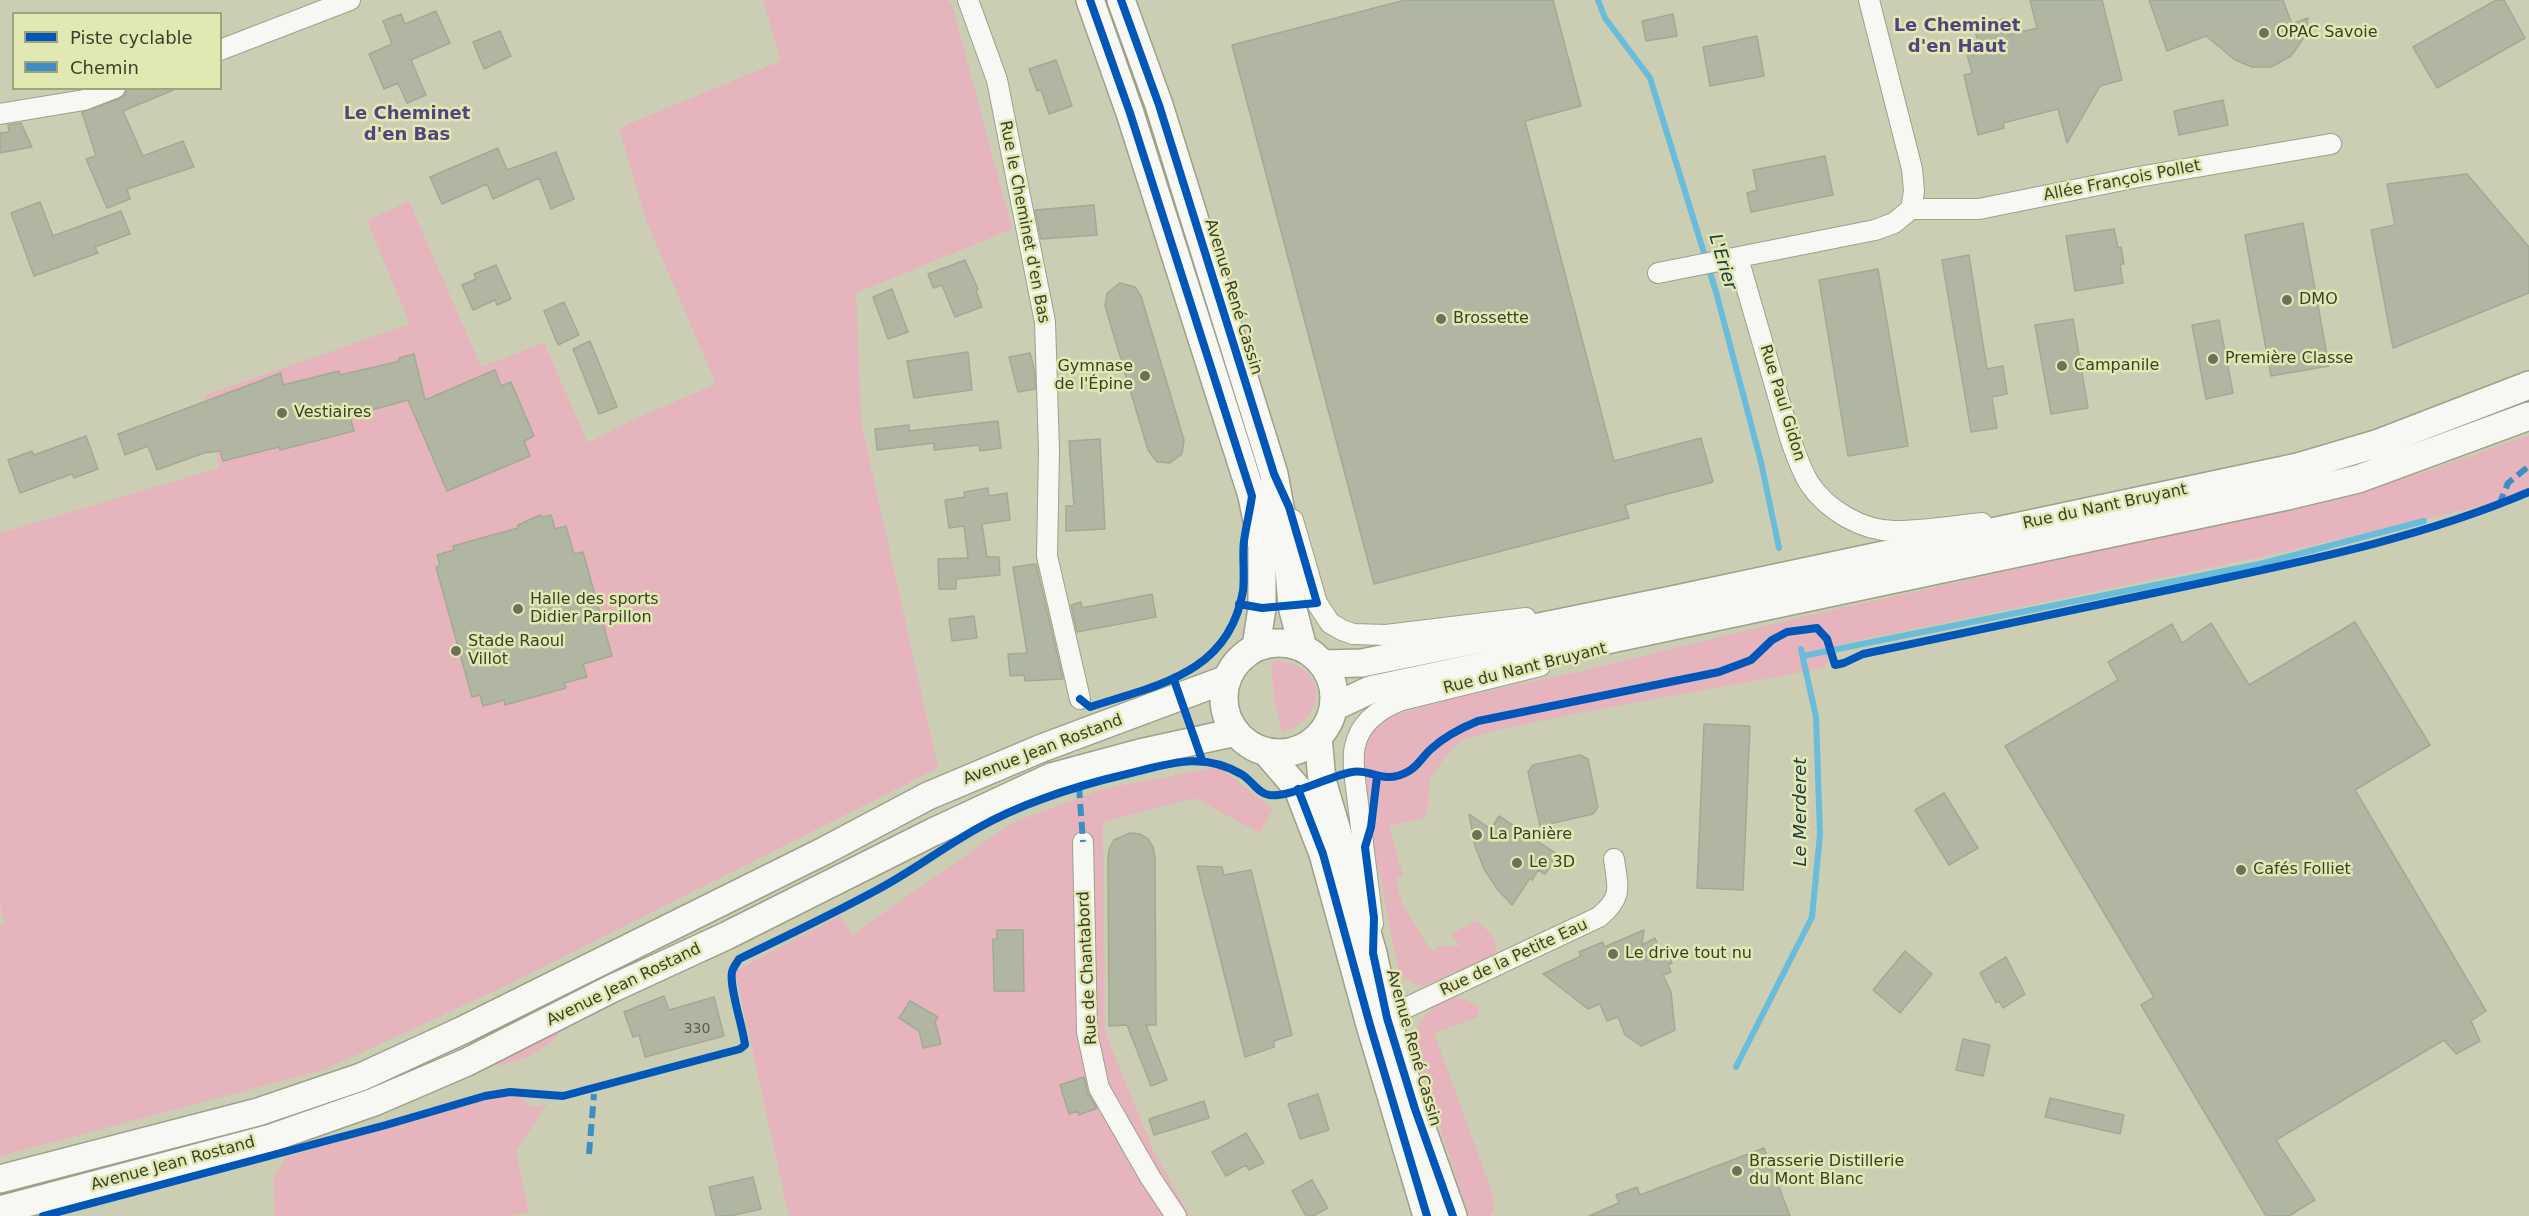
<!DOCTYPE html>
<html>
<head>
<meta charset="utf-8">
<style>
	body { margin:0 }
	#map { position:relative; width:2529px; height:1216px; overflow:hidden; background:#cbceb2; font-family:"DejaVu Sans",sans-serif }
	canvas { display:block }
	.legend { position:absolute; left:12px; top:12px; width:210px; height:78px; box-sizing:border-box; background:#e1e8b2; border:2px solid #9fa47b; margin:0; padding:8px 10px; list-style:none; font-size:18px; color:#3c3f29 }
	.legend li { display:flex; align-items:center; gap:12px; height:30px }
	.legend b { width:30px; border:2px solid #9fa47b }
</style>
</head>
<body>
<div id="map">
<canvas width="2529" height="1216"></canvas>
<ul class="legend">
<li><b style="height:8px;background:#0057b8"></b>Piste cyclable</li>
<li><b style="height:8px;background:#3e8ec2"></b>Chemin</li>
</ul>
</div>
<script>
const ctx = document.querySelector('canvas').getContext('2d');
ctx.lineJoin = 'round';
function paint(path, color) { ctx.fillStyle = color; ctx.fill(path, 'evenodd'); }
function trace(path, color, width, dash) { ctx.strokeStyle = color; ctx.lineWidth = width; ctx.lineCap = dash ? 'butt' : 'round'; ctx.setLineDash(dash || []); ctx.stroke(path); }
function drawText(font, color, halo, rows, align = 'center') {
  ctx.font = font + ' "DejaVu Sans",sans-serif'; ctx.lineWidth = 5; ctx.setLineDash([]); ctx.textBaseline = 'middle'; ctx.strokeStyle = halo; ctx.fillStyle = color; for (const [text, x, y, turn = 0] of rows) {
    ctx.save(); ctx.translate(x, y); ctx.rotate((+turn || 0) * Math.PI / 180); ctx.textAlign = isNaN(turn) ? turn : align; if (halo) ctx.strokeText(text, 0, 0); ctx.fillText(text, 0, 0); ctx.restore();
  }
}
paint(new Path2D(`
	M 763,0 L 948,0 L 952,4 L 1012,229 L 856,293 L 861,422 L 938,768 L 505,986 L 326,1069 L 0,1156 L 0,926 L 5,924 L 0,904 L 0,533 L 219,468 L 205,395 L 410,324 L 367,221 L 409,201 L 481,367 L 544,343 L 588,443 L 637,418 L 716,384 L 646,220 L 619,128 L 781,61 Z
	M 2529,435 L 2529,495 L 2256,558 L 1837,645 L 1824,668 L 1589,711 L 1500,729 L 1462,740 L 1446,755 L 1430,780 L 1427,811 L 1424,818 L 1389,826 L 1403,876 L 1396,878 L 1401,902 L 1432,952 L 1439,946 L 1460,946 L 1451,934 L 1476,921 C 1487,930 1501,940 1494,956 L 1421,987 L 1399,974 L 1368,815 L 1361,761 L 1365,744 L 1376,726 L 1387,717 L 1455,698 L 1573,673 L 1806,616 L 2340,497 L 2431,470 Z
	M 1271,661 C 1324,659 1334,716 1282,732 L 1274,699 Z
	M 1219,767 L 1273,809 L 1260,833 L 1195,798 L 1103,822 L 1105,1032 L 1154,1152 L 1190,1216 L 789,1216 L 735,971 L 840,916 L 852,935 L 1012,823 L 1103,789 Z
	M 1451,998 L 1467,1000 L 1479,1007 L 1478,1017 L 1434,1033 L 1492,1192 L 1494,1209 L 1490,1216 L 1469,1216 L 1414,1048 C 1414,1022 1429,1008 1451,998 Z
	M 564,1028 C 541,1055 530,1056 498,1066 L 496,1060 Z
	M 508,1096 L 522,1097 L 530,1107 L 547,1104 L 516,1151 L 529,1212 L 510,1216 L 275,1216 L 273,1179 L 286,1157 L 467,1104 Z`), '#e6b4bc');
trace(new Path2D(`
	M 1598,0 L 1605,18 L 1650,78 L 1716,292 L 1761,462 L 1779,548
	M 1803,656 L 2264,563 L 2424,521
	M 1736,1067 L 1812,917 L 1820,834 L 1816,717 L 1801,649`), '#6abcdb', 6);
const building = new Path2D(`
	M 1405,0 L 1553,0 L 1581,106 L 1525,121 L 1614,461 L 1701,438 L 1713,482 L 1625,505 L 1629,518 L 1374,584 L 1232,45 Z
	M 2030,0 L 2102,0 L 2122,80 L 2100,86 L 2067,143 L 2058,109 L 2003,123 L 2004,128 L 1978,135 L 1964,75 L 1972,73 L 1965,46 L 1978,42 L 1974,26 L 2004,19 L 2008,35 L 2037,28 Z
	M 2149,0 L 2283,0 L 2292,24 L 2308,18 L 2305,36 L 2291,56 L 2271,67 L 2252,67 L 2235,60 L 2206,36 L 2167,51 Z
	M 2496,0 L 2504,0 L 2525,38 L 2437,88 L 2413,47 Z
	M 436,11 L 450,43 L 411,60 L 426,95 L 407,103 L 398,83 L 384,89 L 369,54 L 392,44 L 383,21 L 401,14 L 405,24 Z
	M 1673,14 L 1677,36 L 1646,41 L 1642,21 Z
	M 500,31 L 511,56 L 484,69 L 473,42 Z
	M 1757,36 L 1764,76 L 1710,86 L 1703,47 Z
	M 1056,60 L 1072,106 L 1049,114 L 1041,90 L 1037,91 L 1029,69 Z
	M 127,88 L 178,88 L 123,111 L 143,156 L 183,141 L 194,167 L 127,189 L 130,199 L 107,208 L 86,159 L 96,156 L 82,112 L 119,99 L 125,95 Z
	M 2223,100 L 2228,125 L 2179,135 L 2174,111 Z
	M 21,123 L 32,147 L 0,153 L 0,133 L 9,132 L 8,125 Z
	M 498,148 L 507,170 L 556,152 L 574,199 L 551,209 L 539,178 L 493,199 L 487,184 L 442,204 L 430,177 Z
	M 1825,156 L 1833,195 L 1751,212 L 1747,193 L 1757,190 L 1753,170 Z
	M 2467,174 L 2529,247 L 2529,293 L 2393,348 L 2371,230 L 2395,225 L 2387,184 Z
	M 40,202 L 53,236 L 121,211 L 130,234 L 95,247 L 98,253 L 34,276 L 11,213 Z
	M 1094,205 L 1097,235 L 1041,239 L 1035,210 Z
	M 2303,223 L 2329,366 L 2271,376 L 2245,235 Z
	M 2114,229 L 2118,248 L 2121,247 L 2124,264 L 2120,264 L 2123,283 L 2075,291 L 2066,236 Z
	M 1969,255 L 1987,369 L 2003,366 L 2007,394 L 1992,397 L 1997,428 L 1971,432 L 1942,260 Z
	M 965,260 L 978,289 L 976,290 L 982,307 L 955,317 L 942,285 L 933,288 L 928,274 Z
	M 496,265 L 511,299 L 497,305 L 495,300 L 473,310 L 462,285 L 476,279 L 474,274 Z
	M 1878,269 L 1908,446 L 1848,456 L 1819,280 Z
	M 1120,283 L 1135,287 L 1141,296 L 1184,440 L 1182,454 L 1170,463 L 1157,462 L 1148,450 L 1105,306 L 1107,293 Z
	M 892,289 L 908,332 L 888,339 L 873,297 Z
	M 564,302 L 579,335 L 558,345 L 544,311 Z
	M 2073,319 L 2088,408 L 2051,414 L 2035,325 Z
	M 2219,320 L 2233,393 L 2206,399 L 2192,325 Z
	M 590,341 L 617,407 L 599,414 L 573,349 Z
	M 968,352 L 972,390 L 914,398 L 907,361 Z
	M 1030,353 L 1035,372 L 1035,389 L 1018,392 L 1009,357 Z
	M 414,354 L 425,400 L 495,370 L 501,386 L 511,382 L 534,436 L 524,441 L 530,456 L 447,491 L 408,400 L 350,416 L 354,431 L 280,450 L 279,447 L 223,461 L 220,451 L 204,453 L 157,470 L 148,446 L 125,455 L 118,434 L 281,373 L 283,385 L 339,371 L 340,375 L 400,361 L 399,358 Z
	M 998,421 L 1001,448 L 980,451 L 979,445 L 934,450 L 934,443 L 877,450 L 875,429 L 909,425 L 909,431 Z
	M 86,436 L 98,469 L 74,478 L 72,474 L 20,493 L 8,460 L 32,451 L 34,455 Z
	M 1100,439 L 1105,529 L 1066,531 L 1066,506 L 1074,506 L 1069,441 Z
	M 988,488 L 989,496 L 1007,493 L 1010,520 L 982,524 L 987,557 L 999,557 L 1000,575 L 956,579 L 956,589 L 939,589 L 938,559 L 968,558 L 964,526 L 949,528 L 945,500 L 965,497 L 964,492 Z
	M 540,515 L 543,517 L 551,515 L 555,529 L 566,526 L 574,554 L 583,552 L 612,656 L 583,664 L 587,677 L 564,683 L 566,688 L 505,705 L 504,700 L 483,706 L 480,695 L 472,697 L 436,567 L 440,566 L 437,555 L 454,550 L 453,546 L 518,528 L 518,525 Z
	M 1036,564 L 1063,679 L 1025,681 L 1024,675 L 1010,676 L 1008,654 L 1027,653 L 1013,567 Z
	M 1152,594 L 1156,617 L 1077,632 L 1071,605 L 1081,602 L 1082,608 Z
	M 974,616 L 977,638 L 952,641 L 949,619 Z
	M 2355,622 L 2430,745 L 2355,790 L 2486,1011 L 2471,1021 L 2480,1041 L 2456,1054 L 2444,1040 L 2276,1140 L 2315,1200 L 2289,1216 L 2266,1216 L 2141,1005 L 2154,997 L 2005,746 L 2118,680 L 2108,662 L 2172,624 L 2182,643 L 2211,623 L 2249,685 Z
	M 1704,724 L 1750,726 L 1743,890 L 1697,888 Z
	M 1580,755 L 1588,759 L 1598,807 L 1593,814 L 1540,826 L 1528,772 L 1533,765 Z
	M 1944,793 L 1978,848 L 1949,865 L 1915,810 Z
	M 1469,814 L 1491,829 L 1499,816 L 1558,855 L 1545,874 L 1538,870 L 1532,880 L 1530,878 L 1512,905 L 1498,890 L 1484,869 L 1475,846 Z
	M 1130,833 L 1140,834 L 1148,839 L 1153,847 L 1155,858 L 1156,1025 L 1146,1025 L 1167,1080 L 1151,1086 L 1127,1025 L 1109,1026 L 1108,858 L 1109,849 L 1114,840 Z
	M 1197,866 L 1222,867 L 1224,875 L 1251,870 L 1292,1035 L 1274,1041 L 1274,1047 L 1245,1057 Z
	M 997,930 L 1023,930 L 1024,991 L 994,991 L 993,939 L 997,939 Z
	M 1644,930 L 1642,945 L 1655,938 L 1660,950 L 1665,948 L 1672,963 L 1668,965 L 1671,972 L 1663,975 L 1671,992 L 1675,1030 L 1641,1046 L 1625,1035 L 1618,1017 L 1607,1021 L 1600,1004 L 1588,1009 L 1543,974 L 1581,956 L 1579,952 L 1603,942 L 1604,947 Z
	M 1905,951 L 1932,974 L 1900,1013 L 1873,990 Z
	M 2006,957 L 2025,994 L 2003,1008 L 1999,1001 L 1996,1003 L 1980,973 Z
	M 664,996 L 669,1010 L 714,997 L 724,1036 L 645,1057 L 639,1035 L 633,1037 L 624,1012 Z
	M 910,1001 L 938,1017 L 935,1022 L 941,1044 L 923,1048 L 919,1031 L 899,1018 Z
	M 1963,1039 L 1990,1045 L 1983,1076 L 1956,1070 Z
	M 1084,1077 L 1088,1094 L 1097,1108 L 1079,1115 L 1078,1111 L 1069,1114 L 1060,1085 Z
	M 1318,1094 L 1329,1130 L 1300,1139 L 1288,1104 Z
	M 2050,1098 L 2124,1115 L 2120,1134 L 2045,1117 Z
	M 1204,1101 L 1209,1118 L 1154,1135 L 1149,1119 Z
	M 1246,1133 L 1264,1163 L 1249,1170 L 1246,1165 L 1226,1176 L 1212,1152 Z
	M 1764,1148 L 1790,1216 L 1589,1216 L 1619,1203 L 1616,1195 L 1637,1187 L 1640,1195 Z
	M 753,1177 L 761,1209 L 731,1216 L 716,1216 L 709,1187 Z
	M 1312,1180 L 1328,1208 L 1313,1216 L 1306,1216 L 1292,1191 Z`);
paint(building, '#b0b6a1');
trace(building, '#a3aa94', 1.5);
const street = new Path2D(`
	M 968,0 L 997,80 L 1045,322 L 1049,451 L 1047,556 L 1080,699
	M 220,50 L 350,0
	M 0,114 L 84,100 L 115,88
	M 1911,209 L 1979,209 L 2138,177 L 2331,144
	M 1738,258 L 1791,441 C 1796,455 1801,470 1809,483 C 1827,510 1862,531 1895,531 C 1924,531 1954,526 1982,523
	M 1658,273 L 1875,230 L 1894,223 L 1911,209 L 1914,191 L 1912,169 L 1869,0
	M 1293,520 L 1317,603 L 1330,623 L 1342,630 L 1353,634 L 1386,635 L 1526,618
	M 1083,842 L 1087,1032 L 1099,1088 L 1150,1177 L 1176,1216
	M 1373,924 L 1354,771 C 1354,763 1353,754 1355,746 C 1360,722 1381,708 1402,700 L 1540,666
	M 1376,1022 L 1599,917 C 1623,897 1618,888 1614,859`);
const secondary = new Path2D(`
	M 1090,0 L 1130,113 L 1252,496 L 1262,546 L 1262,608 L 1256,647
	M 1121,0 L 1159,105 L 1274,474 L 1287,545 L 1292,606 L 1303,648
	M1224 698a55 55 0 1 1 110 0a55 55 0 1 1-110 0Z
	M 1323,664 L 1362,663 L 1672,600 L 2298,467 L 2376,444 L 2529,385
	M 1334,707 L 1370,690 L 2287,496 L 2358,479 L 2529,416
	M 1318,737 L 1322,780 L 1373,953 L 1387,1018 L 1415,1109 L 1453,1216
	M 1266,752 L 1298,789 L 1323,854 L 1370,1025 L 1427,1216
	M 0,1179 L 258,1112 L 361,1077 L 463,1030 L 824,851 L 928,796 L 1042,748 L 1227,679
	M 0,1210 L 271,1138 L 374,1102 L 467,1062 L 611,989 L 726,936 L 933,832 L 1051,777 L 1140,753 L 1236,732`);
trace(street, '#9ea18a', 22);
trace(secondary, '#9ea18a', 30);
trace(street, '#f7f8f3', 20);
trace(secondary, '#f7f8f3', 27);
trace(new Path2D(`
	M 2499,505 L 2508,483 L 2529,466
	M 1079,786 L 1083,842
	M 589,1154 L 594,1094`), '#3e8ec2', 6, [12, 6]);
trace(new Path2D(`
	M 1121,0 L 1159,105 L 1274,474 L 1289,507 L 1317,603 L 1262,608 L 1239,604
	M 1174,680 L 1202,760
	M 1080,699 L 1090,707 C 1157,685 1229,674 1243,591 C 1245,574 1242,557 1244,541 C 1246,526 1250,511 1252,496 L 1130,113 L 1090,0
	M 1377,777 L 1371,827 L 1365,847 L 1374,918 L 1373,953 L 1387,1018 L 1415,1109 L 1453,1216
	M 1298,789 L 1323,854 L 1370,1025 L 1427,1216
	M 43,1216 L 386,1125 L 485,1096 L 510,1092 L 563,1096 L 740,1049 L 745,1045 C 743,1027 729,987 732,972 C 733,967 737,963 739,959 C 784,937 829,916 873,892 C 910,873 942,848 978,828 C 1024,802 1076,786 1127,774 C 1168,764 1202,751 1241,774 C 1251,779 1258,794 1269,795 C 1290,798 1329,776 1352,772 C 1371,768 1383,786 1409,771 C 1418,766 1423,756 1431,749 C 1445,736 1461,728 1478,721 L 1719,672 L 1751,660 L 1772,640 L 1787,632 L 1817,628 L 1827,639 L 1835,665 L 1844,663 L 1863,654 C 1977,630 2091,607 2206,582 C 2315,559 2426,536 2529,492`), '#0057b8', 8);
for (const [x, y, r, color] of [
	[2264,33,6,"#6e7159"],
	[2287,300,6,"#6e7159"],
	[1441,319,6,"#6e7159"],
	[2213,359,6,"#6e7159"],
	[2062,366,6,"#6e7159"],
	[1145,376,6,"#6e7159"],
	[282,413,6,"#6e7159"],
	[518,609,6,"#6e7159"],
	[456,651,6,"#6e7159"],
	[1477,835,6,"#6e7159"],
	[1517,863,6,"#6e7159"],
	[2241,870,6,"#6e7159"],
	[1613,954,6,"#6e7159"],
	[1737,1171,6,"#6e7159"]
]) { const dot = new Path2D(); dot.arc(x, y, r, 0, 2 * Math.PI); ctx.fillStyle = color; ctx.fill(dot); trace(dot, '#e1e8b2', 2); }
drawText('14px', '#595d47', null, [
	["330",697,1029]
]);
drawText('16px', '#3c3f29', '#e1e8b2', [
	["OPAC Savoie",2276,33],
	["DMO",2299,300],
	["Brossette",1453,319],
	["Première Classe",2225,359],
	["Campanile",2074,366],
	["Gymnase",1133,367,"right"],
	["de l'Épine",1133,385,"right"],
	["Vestiaires",294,413],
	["Halle des sports",530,600],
	["Didier Parpillon",530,618],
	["Stade Raoul",468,642],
	["Villot",468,660],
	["La Panière",1489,835],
	["Le 3D",1529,863],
	["Cafés Folliet",2253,870],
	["Le drive tout nu",1625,954],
	["Brasserie Distillerie",1749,1162],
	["du Mont Blanc",1749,1180]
], 'left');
drawText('16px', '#3c3f29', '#e1e8b2', [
	["Allée François Pollet",2122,181,-11],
	["Rue le Cheminet d'en Bas",1024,222,79],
	["Avenue René Cassin",1233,297,73],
	["Rue Paul Gidon",1782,403,73],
	["Rue du Nant Bruyant",2105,507,-12],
	["Rue du Nant Bruyant",1525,669,-14],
	["Avenue Jean Rostand",1043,750,-21],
	["Rue de la Petite Eau",1514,958,-25],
	["Rue de Chantabord",1088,968,-93],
	["Avenue Jean Rostand",624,985,-26],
	["Avenue René Cassin",1413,1048,74],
	["Avenue Jean Rostand",173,1164,-15]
]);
drawText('bold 18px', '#534380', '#e1e8b2', [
	["Le Cheminet",1957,26],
	["d'en Haut",1957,47],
	["Le Cheminet",407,114],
	["d'en Bas",407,135]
]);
drawText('italic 18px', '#223a47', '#e1e8b2', [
	["L'Erier",1722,262,73],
	["Le Merderet",1801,812,-90]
]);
</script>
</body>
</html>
